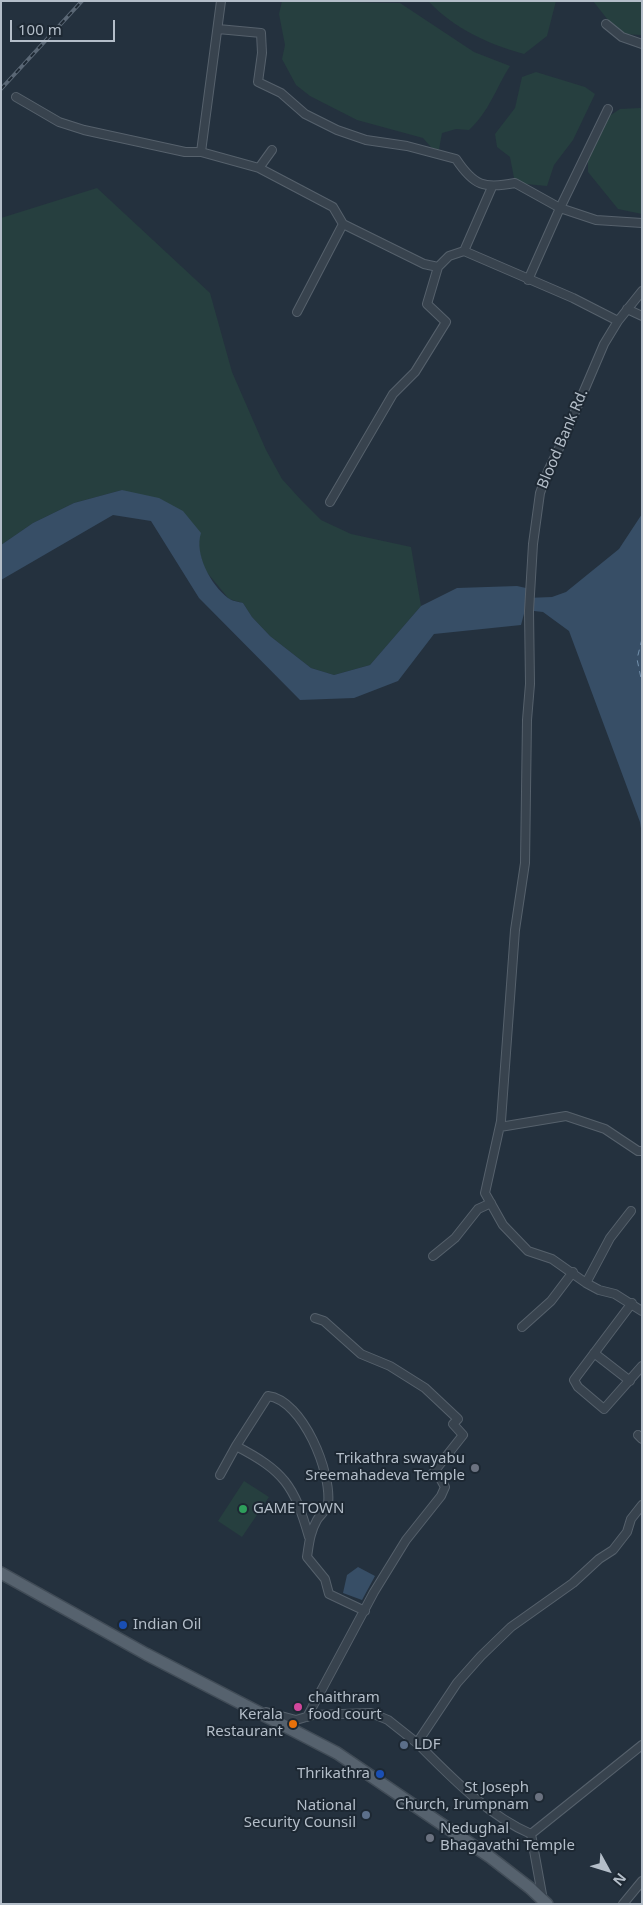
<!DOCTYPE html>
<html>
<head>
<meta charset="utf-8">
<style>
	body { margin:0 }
	#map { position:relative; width:643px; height:1905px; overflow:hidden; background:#24313e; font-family:"Noto Sans",sans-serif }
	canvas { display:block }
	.frame { position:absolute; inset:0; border:2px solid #b4bec9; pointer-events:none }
	.north { position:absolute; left:583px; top:1845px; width:50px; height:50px; -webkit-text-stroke:4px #1d2833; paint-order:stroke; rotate:129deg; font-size:14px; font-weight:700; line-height:20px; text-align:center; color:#b4bec9 }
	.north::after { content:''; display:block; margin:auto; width:18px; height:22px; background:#b4bec9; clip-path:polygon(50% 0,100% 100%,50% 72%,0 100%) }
	.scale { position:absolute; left:10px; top:20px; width:105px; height:22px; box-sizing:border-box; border:2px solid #b4bec9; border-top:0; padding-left:6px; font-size:15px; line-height:18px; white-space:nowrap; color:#b4bec9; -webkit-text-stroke:4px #1d2833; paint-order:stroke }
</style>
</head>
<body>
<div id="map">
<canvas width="643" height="1905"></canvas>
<div class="frame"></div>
<div class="north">N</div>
<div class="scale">100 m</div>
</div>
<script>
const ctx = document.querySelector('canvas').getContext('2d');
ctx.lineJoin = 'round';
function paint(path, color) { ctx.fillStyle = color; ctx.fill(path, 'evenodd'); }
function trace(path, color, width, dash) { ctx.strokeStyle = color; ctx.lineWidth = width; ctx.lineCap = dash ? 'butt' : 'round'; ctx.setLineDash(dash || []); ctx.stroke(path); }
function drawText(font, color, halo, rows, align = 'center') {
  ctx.font = font + ' "Noto Sans",sans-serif'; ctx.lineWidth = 4; ctx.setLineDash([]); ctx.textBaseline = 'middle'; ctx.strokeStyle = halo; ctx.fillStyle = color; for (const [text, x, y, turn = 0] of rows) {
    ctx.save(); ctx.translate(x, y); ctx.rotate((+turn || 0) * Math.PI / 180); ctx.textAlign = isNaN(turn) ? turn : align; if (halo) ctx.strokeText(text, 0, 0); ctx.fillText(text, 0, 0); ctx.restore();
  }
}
paint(new Path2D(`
	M 282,1 L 400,3 L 474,52 L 510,66 C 496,88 489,112 469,130 L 456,129 L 442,133 L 438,155 L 423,138 L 357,120 L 310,96 L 296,85 L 282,59 L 285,45 L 279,14 Z
	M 428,1 L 556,1 L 547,36 L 524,54 C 488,44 455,29 428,1 Z
	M 593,1 L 642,1 L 642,35 L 619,34 Z
	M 536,72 L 585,87 L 595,94 L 573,140 L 554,165 L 547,186 L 515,183 L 510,157 L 497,147 L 495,134 L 515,108 L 522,77 Z
	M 640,108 L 642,109 L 642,214 L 618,209 L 588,172 L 588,145 L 597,124 L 620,109 Z
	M 97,188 L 210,293 L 232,372 L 266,450 L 282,479 L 301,500 L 321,520 L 351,534 L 411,547 L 421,606 L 370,665 L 334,675 L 311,668 L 270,636 L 252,617 L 243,603 L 229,599 L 205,570 L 197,544 L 122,490 L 74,503 L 33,523 L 1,545 L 1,218 Z
	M 244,1481 L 269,1497 L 242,1537 L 218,1521 Z`), '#263f3f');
paint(new Path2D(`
	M 122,490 L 159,498 L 183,511 L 201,533 C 194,554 211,585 228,598 C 232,601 239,602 243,603 L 252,617 L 270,636 L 311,668 L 334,675 L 370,665 L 421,606 L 457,588 L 517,586 L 526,588 L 526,598 L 552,597 L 566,592 L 619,549 L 642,514 L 642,835 L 640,822 L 569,631 L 543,612 L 525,610 L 521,625 L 434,634 L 398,681 L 354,698 L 300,700 L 199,598 L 151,521 L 113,515 L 1,580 L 1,545 L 33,523 L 74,503 Z
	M 358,1567 L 375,1576 L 362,1600 L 343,1593 L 347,1575 Z`), '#374e66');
trace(new Path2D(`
	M 642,639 L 637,659 L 642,683`), '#7391ad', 1, [6, 5]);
const minor = new Path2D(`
	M 221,1 L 201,152 L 259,168 L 333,207 L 343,224 L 424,264 L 438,267 L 427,304 L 446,322 L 415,372 L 393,394 L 330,502
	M 606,24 L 622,37 L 642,44
	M 218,29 L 261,33 L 262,53 L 258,82 L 281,93 L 305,114 L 337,130 L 366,140 L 407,146 L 456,159 C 474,186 484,189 515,183 L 560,208 L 596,220 L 642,223
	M 16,97 L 59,122 L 84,130 L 185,152 L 201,152
	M 259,168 L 272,150
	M 464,251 L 492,187
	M 438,267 L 449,256 L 464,251 L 573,298 L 618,321
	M 528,280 L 560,208 L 608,109
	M 642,291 L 618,321 L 604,344 L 563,440 L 548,471 L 540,493 L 533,544 L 529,611 L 530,684 L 527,720 L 525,863 L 515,930 L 501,1121 L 485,1193 L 503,1225 L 528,1251 L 552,1259 L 586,1283 L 599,1290 L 615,1294 L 642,1311
	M 627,309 L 642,316
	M 297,312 L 343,224
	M 500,1127 L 566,1116 L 605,1129 L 638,1151 L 642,1151
	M 433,1256 L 455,1238 L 478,1209 L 491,1203
	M 586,1283 L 610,1238 L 631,1211
	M 632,1303 L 574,1380 L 578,1387 L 604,1409 L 642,1366
	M 522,1327 L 551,1301 L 573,1272
	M 594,1353 L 630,1381
	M 638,1435 L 642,1439
	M 220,1475 L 236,1446
	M 309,1537 C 294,1485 284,1471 236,1446 L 268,1396 C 303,1400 332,1473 328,1504 C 327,1510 320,1515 317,1520 C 310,1532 309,1544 307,1557 L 325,1579 L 329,1594 L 365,1611
	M 266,1712 L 296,1720 L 313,1715 L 371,1713 L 388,1720 L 417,1743 L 457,1683 L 481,1656 L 511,1627 L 573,1583 L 599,1559 L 613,1550 L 627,1532 L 631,1519 L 642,1505
	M 307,1717 L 374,1592 L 406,1540 L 441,1496 L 445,1487 L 440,1478 L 433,1473 L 463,1435 L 453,1424 L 458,1419 L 425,1388 L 390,1366 L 361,1354 L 324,1321 L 315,1318
	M 417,1743 C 450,1776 487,1815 531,1834 L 642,1745
	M 531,1834 L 543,1900
	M 623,1904 L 642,1881`);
const primary = new Path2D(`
	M 1,1573 L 146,1654 L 337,1753 L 490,1857 L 530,1888 L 547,1904`);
trace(minor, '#56616c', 10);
trace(primary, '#414c57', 14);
trace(minor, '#38434e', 8);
trace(primary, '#56626e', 11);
const rail = new Path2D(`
	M 1,89 L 82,1`);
trace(rail, '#5a6775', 4);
trace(rail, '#1d2833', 2, [5.5]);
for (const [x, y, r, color] of [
	[475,1468,5,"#6b7280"],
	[243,1509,5,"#2e9e5b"],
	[123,1625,5,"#1a4fb4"],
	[298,1707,5,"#d1479c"],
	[293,1724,5,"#e8710a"],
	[404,1745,5,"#5c6f8a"],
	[380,1774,5,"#1a4fb4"],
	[539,1797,5,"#6b7280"],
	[366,1815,5,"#5c6f8a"],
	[430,1838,5,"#6b7280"]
]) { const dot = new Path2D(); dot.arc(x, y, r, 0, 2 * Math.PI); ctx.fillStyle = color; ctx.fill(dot); trace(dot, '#1d2833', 2); }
drawText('15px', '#b4bec9', '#1d2833', [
	["Blood Bank Rd.",563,439,-67]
]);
drawText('15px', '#b4bec9', '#1d2833', [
	["Trikathra swayabu",465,1459],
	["Sreemahadeva Temple",465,1476],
	["GAME TOWN",253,1509,"left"],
	["Indian Oil",133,1625,"left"],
	["chaithram",308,1698,"left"],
	["food court",308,1715,"left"],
	["Kerala",283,1715],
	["Restaurant",283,1732],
	["LDF",414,1745,"left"],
	["Thrikathra",370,1774],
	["St Joseph",529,1788],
	["Church, Irumpnam",529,1805],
	["National",356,1806],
	["Security Counsil",356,1823],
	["Nedughal",440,1829,"left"],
	["Bhagavathi Temple",440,1846,"left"]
], 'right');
</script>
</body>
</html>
